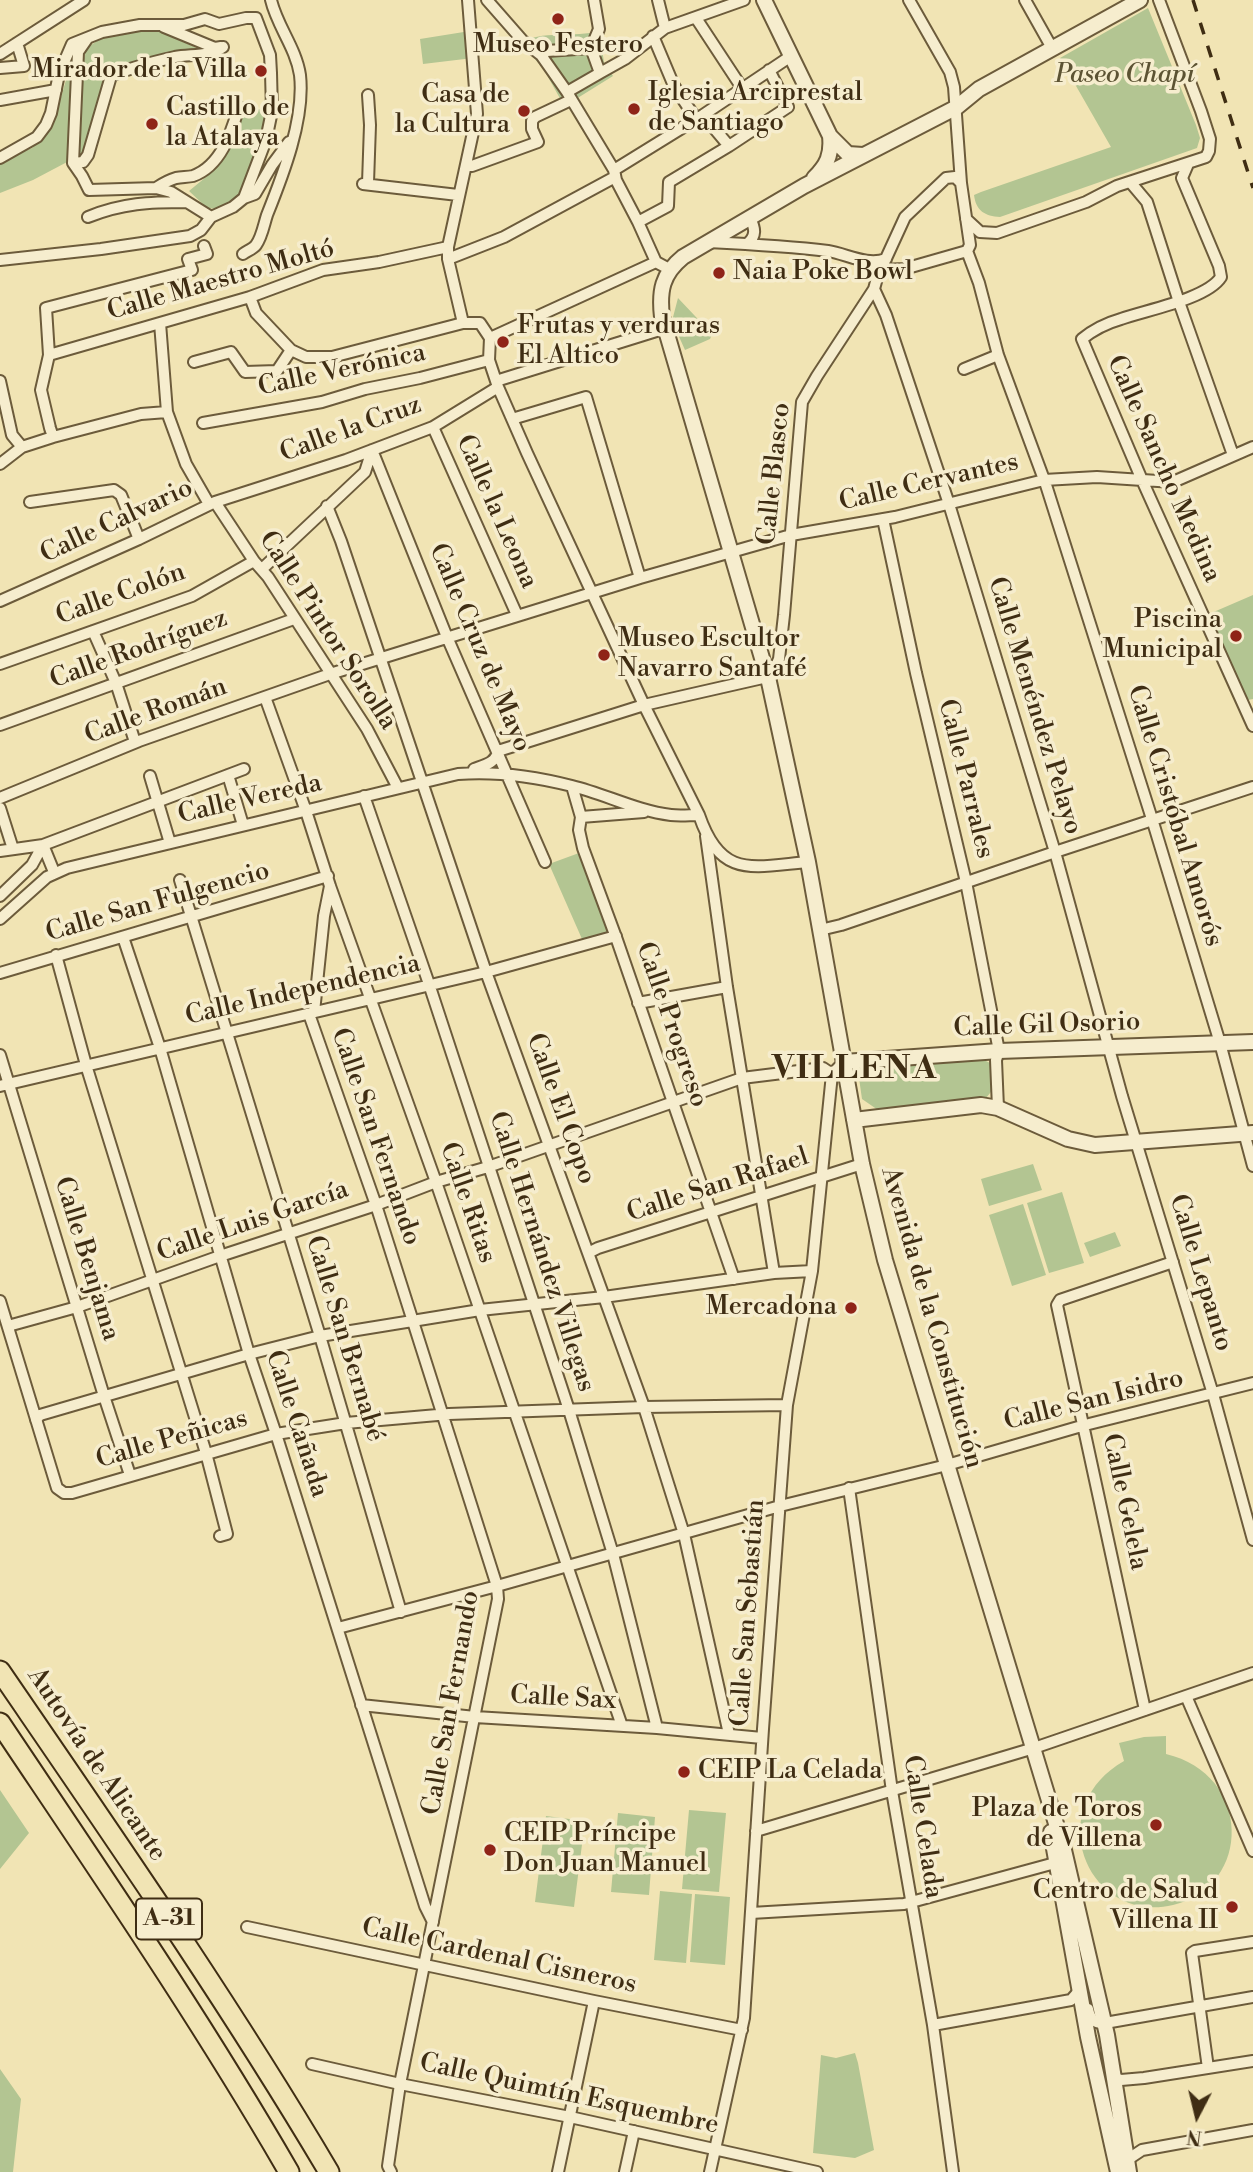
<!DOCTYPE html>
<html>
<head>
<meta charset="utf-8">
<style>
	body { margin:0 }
	#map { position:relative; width:1253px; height:2172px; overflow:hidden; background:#f1e4b4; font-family:"Libre Bodoni",serif }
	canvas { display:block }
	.north { position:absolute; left:1162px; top:2081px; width:70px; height:70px; -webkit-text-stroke:5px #f6edce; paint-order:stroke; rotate:187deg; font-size:19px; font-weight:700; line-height:28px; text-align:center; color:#3f2d13 }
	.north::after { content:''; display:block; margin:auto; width:24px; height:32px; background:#3f2d13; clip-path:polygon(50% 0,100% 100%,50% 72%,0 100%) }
</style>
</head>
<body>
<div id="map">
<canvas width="1253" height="2172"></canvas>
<div class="north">N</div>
</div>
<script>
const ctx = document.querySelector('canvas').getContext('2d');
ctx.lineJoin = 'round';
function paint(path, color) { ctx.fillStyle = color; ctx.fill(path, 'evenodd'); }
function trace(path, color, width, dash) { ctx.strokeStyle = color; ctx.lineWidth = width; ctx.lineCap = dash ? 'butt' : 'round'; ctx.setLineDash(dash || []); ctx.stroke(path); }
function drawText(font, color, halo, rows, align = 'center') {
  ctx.font = font + ' "Libre Bodoni",serif'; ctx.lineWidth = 7; ctx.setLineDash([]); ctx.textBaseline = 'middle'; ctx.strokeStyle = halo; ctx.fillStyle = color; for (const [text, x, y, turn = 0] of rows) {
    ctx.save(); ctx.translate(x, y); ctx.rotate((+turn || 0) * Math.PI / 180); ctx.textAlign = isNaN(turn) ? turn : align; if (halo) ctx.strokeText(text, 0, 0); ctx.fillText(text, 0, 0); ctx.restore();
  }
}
paint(new Path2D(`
	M 1148,8 L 1196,125 L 1200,138 L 1197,148 L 1000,217 C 985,216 976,211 974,195 L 981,192 L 1111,147 L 1060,58 Z
	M 156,30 L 204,51 L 187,53 L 185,49 L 111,72 L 104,65 L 97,67 L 97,75 L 103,81 L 93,127 L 80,159 C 80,138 77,58 89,47 C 106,31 135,31 156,30 Z
	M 470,31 L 473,58 L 423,64 L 420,39 Z
	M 599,31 L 604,62 L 613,76 L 576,99 L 562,102 L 543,68 L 520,43 C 540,30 576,38 599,31 Z
	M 68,73 L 74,74 L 69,161 L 33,180 L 0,193 L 0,162 L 32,148 L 52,128 Z
	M 266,109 C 262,135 256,178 237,197 C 232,202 224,206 219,209 L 207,208 L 189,191 L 206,177 L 229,150 L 242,110 Z
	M 678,298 L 712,334 L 710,339 L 685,350 L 672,321 Z
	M 1253,595 L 1253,699 L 1248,700 L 1209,614 Z
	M 579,853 L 609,933 L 582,939 L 549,864 Z
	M 982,1059 L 992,1064 L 995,1087 L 986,1098 L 878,1110 L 862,1099 L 859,1078 L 870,1064 Z
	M 1033,1164 L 1042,1190 L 989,1206 L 981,1179 Z
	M 1062,1192 L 1084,1263 L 1049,1273 L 1027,1203 Z
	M 1023,1204 L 1046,1275 L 1012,1286 L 989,1215 Z
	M 1115,1232 L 1121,1246 L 1090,1257 L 1084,1243 Z
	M 1166,1736 L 1166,1754 C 1252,1774 1253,1886 1173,1905 C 1088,1925 1040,1809 1124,1761 L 1119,1743 L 1144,1737 Z
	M 0,1790 L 29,1833 L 0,1869 Z
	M 689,1810 L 726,1813 L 719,1892 L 682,1889 Z
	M 618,1813 L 655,1817 L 649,1895 L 611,1892 Z
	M 546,1816 L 585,1821 L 574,1907 L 535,1902 Z
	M 660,1891 L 692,1894 L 686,1963 L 654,1960 Z
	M 695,1894 L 730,1897 L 725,1965 L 690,1962 Z
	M 855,2053 L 858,2063 L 874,2150 L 855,2158 L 813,2153 L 821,2055 L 836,2058 Z
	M 0,2069 L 21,2099 L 13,2172 L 0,2172 Z`), '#b3c592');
const minor = new Path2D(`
	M 487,0 L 523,41 L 541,55 L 567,92 L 614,170 L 616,180 L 638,222 L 656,262 L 669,269
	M 658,0 L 665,28
	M 909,0 L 950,72 L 954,87 L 961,183 L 970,245 L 967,251 L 979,283 L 998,355 L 1046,485 L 1152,819 L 1220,1043 L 1253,1166
	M 1025,0 L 1052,48
	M 696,18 L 742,88
	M 164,27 L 215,48 L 221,47
	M 653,36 L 674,86 L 696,119
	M 87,39 L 78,52 L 73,163 L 82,176 L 89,190 L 156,188 L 171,192 L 211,217
	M 591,48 L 599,29 L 594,0
	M 0,54 L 84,0
	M 541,55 L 547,51 L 591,48 L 600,73 L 567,92
	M 0,68 L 24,66 L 17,43
	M 600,73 L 625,59 L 665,28 L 744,0
	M 0,100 L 56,90
	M 703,115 L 729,146
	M 0,158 L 37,137 L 46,125 L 51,113 L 59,74 L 72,44 L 102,32 L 140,25 L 184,25 L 205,19 L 219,24 L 246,18 L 256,18 L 270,55 L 271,73 L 272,111 L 266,140 L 244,198 L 233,207 L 211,217 L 201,230 L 190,236 L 101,249 L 0,260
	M 73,163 L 83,162 L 88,155 L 111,76 C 132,67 153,62 175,57 C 191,54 210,57 223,47
	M 1188,164 L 1182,178 L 1219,266 L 1221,277 C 1207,299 1146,310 1121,319 C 1107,323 1093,330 1082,339 L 1142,480 L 1253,726
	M 466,166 L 472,166 L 538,142 L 532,129 L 532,121 L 535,117 L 571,100
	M 614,170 L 703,115 L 791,56
	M 368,183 L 370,125 L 368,95
	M 1131,183 L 1147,202 L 1179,302 L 1233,455
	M 363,184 L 458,195
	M 156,188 C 162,184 169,180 176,178 C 182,177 188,177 193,176 C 221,166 231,133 239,107
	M 244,198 L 255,194 L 272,165 L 289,142
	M 88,217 C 122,203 150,202 187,202
	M 966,219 L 980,232 L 997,233 L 1086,202 L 1117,186 L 1206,157 L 1209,151 L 1210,139 L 1201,111 L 1159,0
	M 638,222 L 668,206 L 669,182 L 729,146 L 788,107 L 769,70
	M 708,242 C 748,244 788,246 828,251 C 847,254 867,266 886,259
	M 747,244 C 757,236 755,228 750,218
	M 243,254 C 247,251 253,249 256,245 C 262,237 264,224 267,215 C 283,175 305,119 300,75 C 296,48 277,26 271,0
	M 448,259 L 504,237 L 615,177
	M 877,266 L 881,270 L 904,269 L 967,251
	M 874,289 L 886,315 L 949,504 L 1055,852 L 1122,1096 L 1213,1394 L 1253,1540
	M 250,297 L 256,313 L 291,350 L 306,357 L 332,357 L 463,323 L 480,323 L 490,338 L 489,360 L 498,387 L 527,453 L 644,705 L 699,815 C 721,879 751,867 808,862
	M 160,323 L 167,412 L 186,464 L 209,504
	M 463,323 L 448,259 L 448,247 L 477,114 L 468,0
	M 490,338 L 656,262
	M 49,355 L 250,297 L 323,270 L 379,262 L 448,247
	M 194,362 L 231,352 L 245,372 L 277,371 L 291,350
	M 964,369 L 998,355
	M 0,381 L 12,435 L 22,447
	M 496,381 L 666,328
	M 512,419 L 586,397 L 640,578
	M 203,423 L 322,402 L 365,389 L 420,378 L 489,360
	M 433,427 L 517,615
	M 53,437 L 50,428 L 41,390 L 49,355 L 46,308 L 192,270 L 188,259 L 207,254 L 204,246
	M 372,450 L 447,637 L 545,862
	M 0,464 L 22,447 L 53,437 L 141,414 L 167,412
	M 30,502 L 114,490 L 121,495 L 139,539
	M 215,502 L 254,561 L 268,577 L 367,729 L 398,788
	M 327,506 L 341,541 L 486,972 L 644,1407 L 684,1534 L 729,1734
	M 883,519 L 916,673 L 966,882 L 999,1051 L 996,1060 L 998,1108
	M 262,569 L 365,472 L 372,450
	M 0,601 L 139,539 L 215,502 L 346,460 L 433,427 L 498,387
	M 93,631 L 116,683 L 135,742
	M 0,664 L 192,596 L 254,561
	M 769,682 L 779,659 L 784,615 L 802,402 L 817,376 L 874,289 L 877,278 L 905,217 L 946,178 L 955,177 L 961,183
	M 265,697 L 306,811 L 330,886 L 436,1182 L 622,1726
	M 0,725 L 294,619
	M 474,769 C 485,765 496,763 498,751 L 644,705 L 767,677
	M 228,775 L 243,825
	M 150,776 L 170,843
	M 572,786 L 581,817 L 579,830 L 583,848 L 617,940 L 734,1279
	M 364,796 L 429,984 L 569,1410 L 613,1554 L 657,1728
	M 0,798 L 139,741 L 330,674 L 640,578 L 791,535 L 895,517 L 1044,480 L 1097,477 L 1173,482 L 1253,447
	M 0,808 L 13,849
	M 581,817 L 644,812
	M 706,836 L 727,987 L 774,1273
	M 43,845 L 54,872
	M 0,851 L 43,845 L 244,769
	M 180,880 L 320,1336 L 401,1612
	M 0,896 L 32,865 L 43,845
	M 0,919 L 47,877 L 67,868 L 458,774 C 497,771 533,776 572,786 C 605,794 637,811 671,815 C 680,816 690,815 699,815
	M 820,930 L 841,925 L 1055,852 L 1253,787
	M 123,937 L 160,1048 L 249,1354 L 276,1434 L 425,1906 L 433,1922
	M 56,955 L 86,1065 L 206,1453 L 227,1534 L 220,1536
	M 0,973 L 328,876
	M 638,1003 L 727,987
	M 314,1012 L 324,916 L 330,886
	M 309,1014 L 376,1205 L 497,1586 L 498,1599 L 400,2084 L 388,2166 L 391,2172
	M 0,1055 L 104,1396 L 130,1475
	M 0,1086 L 486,972 L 616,936
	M 588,1253 L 598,1248 L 862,1164
	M 0,1301 L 57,1488 L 64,1493 L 72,1493 L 276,1434 L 346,1423 L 449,1414 L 644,1407 L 787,1405
	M 8,1326 L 77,1307 L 220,1256 L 376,1205 L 436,1182 L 488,1167 L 742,1078 L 823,1068 L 832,1074
	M 36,1420 L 40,1415 L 249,1354 L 320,1336 L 480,1310 L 604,1297 L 774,1273 L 812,1271
	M 849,1488 L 892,1791 L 933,2025 L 953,2172
	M 338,1628 L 497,1586 L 780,1506 L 947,1465 L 1085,1425 L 1253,1383
	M 1186,1696 L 1253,1851
	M 361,1705 L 475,1717 L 657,1728 L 762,1738
	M 1145,1710 L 1057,1305 L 1060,1300 L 1173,1262
	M 756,1831 L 1034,1748 L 1253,1673
	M 751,1913 L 904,1904 L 1055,1863
	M 247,1927 L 594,2001 L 742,2030
	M 1088,2009 C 1090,2019 1094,2024 1105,2023 L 1253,1997
	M 933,2025 L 1071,2000 L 1079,1991
	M 312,2064 L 400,2084 L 570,2117 L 817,2172
	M 1208,2068 L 1192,1953 L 1195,1951 L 1253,1942
	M 1115,2078 L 1121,2080 L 1144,2078 L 1253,2061
	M 1124,2165 L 1127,2160 L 1142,2150 L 1253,2130
	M 558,2172 L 594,2001
	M 625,2172 L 634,2131
	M 710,2172 L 744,2018 L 763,1729 L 787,1405 L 812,1271 L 832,1074 L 844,1062`);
const tertiary = new Path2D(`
	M 764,0 L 830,136 L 848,154 L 863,155
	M 814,178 C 827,165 832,155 830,136
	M 844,1062 L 999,1051 L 1253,1042
	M 854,1120 L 981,1105 L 998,1108 L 1068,1139 L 1095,1145 L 1253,1133
	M 1051,1832 L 1088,2037 L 1118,2172
	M 1129,2172 L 1107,2035 L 1064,1850 L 885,1260 L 862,1164 L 808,862 L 769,682 L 662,317 C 659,291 662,274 683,257 L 804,186 L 957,107 L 979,89 L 1140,0`);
const motorway = new Path2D(`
	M 0,1671 C 113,1836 227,2000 329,2172
	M 0,1723 C 99,1871 200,2018 289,2172`);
trace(minor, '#6c5b3b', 14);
trace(tertiary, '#6c5b3b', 18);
trace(motorway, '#3f2d13', 23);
trace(minor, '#f6edce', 10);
trace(tertiary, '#f6edce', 14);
trace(motorway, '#f1e4b4', 19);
trace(new Path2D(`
	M 1193,0 L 1253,188`), '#3f2d13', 3.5, [12, 12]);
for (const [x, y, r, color] of [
	[558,19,7,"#8f2418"],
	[261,71,7,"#8f2418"],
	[634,109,7,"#8f2418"],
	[524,111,7,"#8f2418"],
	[152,124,7,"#8f2418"],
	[719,273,7,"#8f2418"],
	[503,342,7,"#8f2418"],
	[1236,636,7,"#8f2418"],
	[604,655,7,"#8f2418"],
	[851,1308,7,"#8f2418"],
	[684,1772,7,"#8f2418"],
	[1156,1825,7,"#8f2418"],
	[490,1850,7,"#8f2418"],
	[1232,1907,7,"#8f2418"]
]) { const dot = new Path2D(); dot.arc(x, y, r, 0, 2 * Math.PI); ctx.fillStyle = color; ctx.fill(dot); trace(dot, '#f6edce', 2.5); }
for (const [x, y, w] of [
	[169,1919,66]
]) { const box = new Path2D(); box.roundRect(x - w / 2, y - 20.5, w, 41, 5); ctx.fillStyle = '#f6edce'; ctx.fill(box); trace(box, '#3f2d13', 2); }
drawText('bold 24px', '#3f2d13', null, [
	["A-31",169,1919]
]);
drawText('26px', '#3f2d13', '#f6edce', [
	["Museo Festero",558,46,"center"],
	["Mirador de la Villa",247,71,"right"],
	["Iglesia Arciprestal",648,94],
	["de Santiago",648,124],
	["Casa de",510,96,"right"],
	["la Cultura",510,126,"right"],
	["Castillo de",166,109],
	["la Atalaya",166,139],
	["Naia Poke Bowl",733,273],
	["Frutas y verduras",517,327],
	["El Altico",517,357],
	["Piscina",1222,621,"right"],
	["Municipal",1222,651,"right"],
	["Museo Escultor",618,640],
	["Navarro Santafé",618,670],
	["Mercadona",837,1308,"right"],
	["CEIP La Celada",698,1772],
	["Plaza de Toros",1142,1810,"right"],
	["de Villena",1142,1840,"right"],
	["CEIP Príncipe",504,1835],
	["Don Juan Manuel",504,1865],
	["Centro de Salud",1218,1892,"right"],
	["Villena II",1218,1922,"right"]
], 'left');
drawText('italic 26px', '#5c5333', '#f6edce', [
	["Paseo Chapí",1125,76]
]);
drawText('26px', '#3f2d13', '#f6edce', [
	["Calle Maestro Moltó",221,281,-16],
	["Calle Verónica",342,371,-12],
	["Calle la Cruz",351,430,-20],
	["Calle Sancho Medina",1163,469,66],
	["Calle Blasco",775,474,-84],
	["Calle Cervantes",929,483,-13],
	["Calle la Leona",496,512,66],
	["Calle Calvario",117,522,-25],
	["Calle Colón",121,595,-20],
	["Calle Pintor Sorolla",327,631,57],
	["Calle Cruz de Mayo",479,648,67],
	["Calle Rodríguez",139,650,-20],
	["Calle Menéndez Pelayo",1034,706,73],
	["Calle Román",156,712,-20],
	["Calle Parrales",965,779,76],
	["Calle Vereda",250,800,-13],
	["Calle Cristóbal Amorós",1174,816,73],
	["Calle San Fulgencio",158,903,-16],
	["Calle Independencia",303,991,-13],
	["Calle Progreso",671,1025,71],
	["Calle Gil Osorio",1047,1026,-2],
	["Calle El Copo",560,1109,70],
	["Calle San Fernando",375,1137,71],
	["Calle San Rafael",718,1186,-18],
	["Calle Ritas",467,1203,71],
	["Calle Luis García",253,1222,-19],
	["Calle Hernández Villegas",541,1252,72],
	["Calle Benjama",86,1259,73],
	["Calle Lepanto",1200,1273,73],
	["Avenida de la Constitución",931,1318,74],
	["Calle San Bernabé",344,1339,73],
	["Calle San Isidro",1094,1401,-14],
	["Calle Cañada",296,1424,72],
	["Calle Peñicas",172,1440,-16],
	["Calle Gelela",1124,1502,78],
	["Calle San Sebastián",749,1613,-86],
	["Calle Sax",563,1699,3],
	["Calle San Fernando",452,1703,-80],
	["Autovía de Alicante",96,1765,56],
	["Calle Celada",922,1827,81],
	["Calle Cardenal Cisneros",499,1957,12],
	["Calle Quimtín Esquembre",569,2095,12]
]);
ctx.letterSpacing = '2px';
drawText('bold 33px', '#3f2d13', '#f6edce', [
	["VILLENA",855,1070]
]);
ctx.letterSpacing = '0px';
</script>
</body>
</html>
